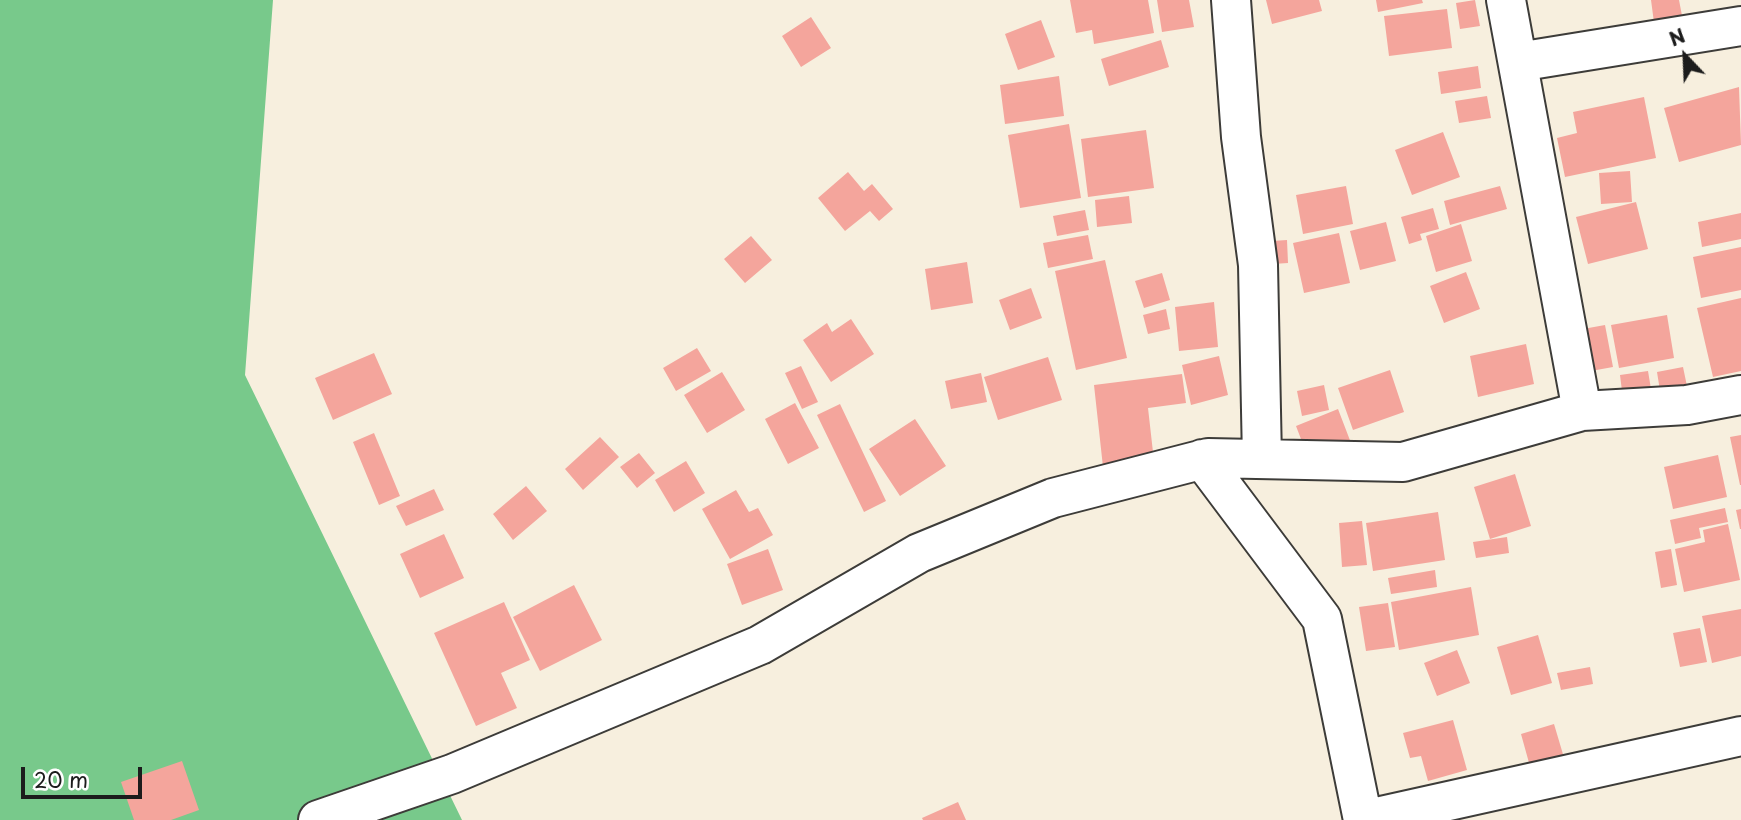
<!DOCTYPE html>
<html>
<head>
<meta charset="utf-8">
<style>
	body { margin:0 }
	#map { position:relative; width:1741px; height:820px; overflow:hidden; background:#f7efde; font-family:"Playpen Sans",sans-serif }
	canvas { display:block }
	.north { position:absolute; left:1650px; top:21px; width:70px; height:70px; -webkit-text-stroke:5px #fff; paint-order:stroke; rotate:337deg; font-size:19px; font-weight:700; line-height:28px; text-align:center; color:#1c1c1c }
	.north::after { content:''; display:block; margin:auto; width:24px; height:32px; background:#1c1c1c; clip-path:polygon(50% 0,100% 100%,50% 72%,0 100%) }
	.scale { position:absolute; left:21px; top:767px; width:121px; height:32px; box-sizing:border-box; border:4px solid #1c1c1c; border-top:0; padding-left:9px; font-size:21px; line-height:24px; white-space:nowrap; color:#1c1c1c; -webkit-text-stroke:5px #fff; paint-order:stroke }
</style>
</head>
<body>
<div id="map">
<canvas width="1741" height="820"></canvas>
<div class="north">N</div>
<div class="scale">20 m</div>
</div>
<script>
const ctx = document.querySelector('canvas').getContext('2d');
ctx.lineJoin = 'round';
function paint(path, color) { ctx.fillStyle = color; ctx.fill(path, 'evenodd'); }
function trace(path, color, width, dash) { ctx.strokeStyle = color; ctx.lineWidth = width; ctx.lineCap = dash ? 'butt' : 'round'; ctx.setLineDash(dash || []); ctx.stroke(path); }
paint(new Path2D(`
	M 0,0 L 273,0 L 245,375 L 462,820 L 0,820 Z`), '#78c98b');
paint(new Path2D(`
	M 1070,0 L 1148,0 L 1154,33 L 1094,44 L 1092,30 L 1076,33 Z
	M 1157,0 L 1189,0 L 1194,27 L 1162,32 Z
	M 1266,0 L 1319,0 L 1322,11 L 1272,24 Z
	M 1376,0 L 1422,0 L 1423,3 L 1378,12 Z
	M 1475,0 L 1480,26 L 1460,29 L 1456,3 Z
	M 1651,0 L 1679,0 L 1684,26 L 1655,30 Z
	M 1447,9 L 1452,48 L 1389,56 L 1384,16 Z
	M 811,17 L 831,48 L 801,67 L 782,36 Z
	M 1041,20 L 1055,57 L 1018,70 L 1005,34 Z
	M 1161,40 L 1169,67 L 1109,86 L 1101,59 Z
	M 1478,66 L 1481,88 L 1441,94 L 1438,72 Z
	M 1059,76 L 1064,116 L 1005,124 L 1000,85 Z
	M 1739,87 L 1741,145 L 1679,162 L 1664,108 Z
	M 1487,96 L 1491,118 L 1459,123 L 1455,101 Z
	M 1644,97 L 1656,158 L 1565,177 L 1557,138 L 1577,133 L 1573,112 Z
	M 1069,124 L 1081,198 L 1020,208 L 1008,135 Z
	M 1146,130 L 1154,188 L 1088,197 L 1081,139 Z
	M 1443,132 L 1460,177 L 1412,195 L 1395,150 Z
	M 1630,171 L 1632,202 L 1601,204 L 1599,173 Z
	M 848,172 L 864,191 L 872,184 L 893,209 L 879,221 L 870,211 L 845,231 L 818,198 Z
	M 1346,186 L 1353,224 L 1303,234 L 1296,195 Z
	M 1500,186 L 1507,209 L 1450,225 L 1444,201 Z
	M 1129,196 L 1132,223 L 1097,227 L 1095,200 Z
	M 1636,202 L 1648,249 L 1588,264 L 1576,217 Z
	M 1433,208 L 1439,229 L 1420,234 L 1422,240 L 1409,244 L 1401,217 Z
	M 1085,210 L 1089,230 L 1057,236 L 1053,216 Z
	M 1741,213 L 1741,239 L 1702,247 L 1698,222 Z
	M 1386,222 L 1396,261 L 1360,270 L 1350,231 Z
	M 1461,224 L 1472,261 L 1436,272 L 1426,236 Z
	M 1339,233 L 1350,283 L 1304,293 L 1293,243 Z
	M 1088,235 L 1093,259 L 1048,268 L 1043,243 Z
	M 751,236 L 772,260 L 745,283 L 724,259 Z
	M 1287,240 L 1288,263 L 1273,264 L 1272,241 Z
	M 1741,247 L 1741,290 L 1701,298 L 1693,257 Z
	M 1105,260 L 1127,358 L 1076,370 L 1055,271 Z
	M 967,262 L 973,303 L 931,310 L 925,269 Z
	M 1466,272 L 1480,309 L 1444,323 L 1430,286 Z
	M 1162,273 L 1170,300 L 1144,308 L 1135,281 Z
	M 1031,288 L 1042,318 L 1010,330 L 999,300 Z
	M 1741,298 L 1741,371 L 1713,377 L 1697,308 Z
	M 1214,302 L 1218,347 L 1179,351 L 1175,307 Z
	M 1166,309 L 1170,329 L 1148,334 L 1143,315 Z
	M 1667,315 L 1674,358 L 1619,368 L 1611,325 Z
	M 851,319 L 874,354 L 831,382 L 803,340 L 827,323 L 832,332 Z
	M 1605,325 L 1613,367 L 1591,371 L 1583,329 Z
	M 1526,344 L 1534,384 L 1478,397 L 1470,356 Z
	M 697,348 L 711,371 L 676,391 L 663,368 Z
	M 374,353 L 392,394 L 333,420 L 315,378 Z
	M 1219,356 L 1228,395 L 1191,405 L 1182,365 Z
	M 1048,357 L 1062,400 L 998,420 L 984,377 Z
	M 801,366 L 818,402 L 802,409 L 785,373 Z
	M 1683,367 L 1688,391 L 1661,397 L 1657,372 Z
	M 1390,370 L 1404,412 L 1353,430 L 1338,388 Z
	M 1648,371 L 1652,395 L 1623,399 L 1620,375 Z
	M 722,372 L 745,410 L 707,433 L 684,395 Z
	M 981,373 L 987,402 L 951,409 L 945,381 Z
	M 1182,374 L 1186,403 L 1148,408 L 1154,461 L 1103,467 L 1094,385 Z
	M 1324,385 L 1329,410 L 1302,416 L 1297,391 Z
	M 795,403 L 819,448 L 788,464 L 765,419 Z
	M 840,404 L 886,501 L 864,512 L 817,415 Z
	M 1338,409 L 1351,443 L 1309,460 L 1296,426 Z
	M 915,419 L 946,466 L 900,496 L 869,449 Z
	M 374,433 L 400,496 L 379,505 L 353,442 Z
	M 1741,435 L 1741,485 L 1740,485 L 1730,437 Z
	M 600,437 L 619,457 L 583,490 L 565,469 Z
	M 639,453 L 655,473 L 637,488 L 620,467 Z
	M 1718,455 L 1727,497 L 1673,509 L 1664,467 Z
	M 686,461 L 705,493 L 674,512 L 655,480 Z
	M 1515,474 L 1531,526 L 1490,539 L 1474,487 Z
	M 526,486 L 547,511 L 513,540 L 493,514 Z
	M 434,489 L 444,510 L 406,526 L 396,506 Z
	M 736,490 L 749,512 L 758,508 L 773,535 L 730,559 L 702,509 Z
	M 1725,508 L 1728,522 L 1699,528 L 1701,538 L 1675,544 L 1670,520 Z
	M 1741,509 L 1741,529 L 1740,529 L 1736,510 Z
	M 1438,512 L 1445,560 L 1373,571 L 1366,523 Z
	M 1362,521 L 1367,565 L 1342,567 L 1339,523 Z
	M 1728,524 L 1740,580 L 1684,592 L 1675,549 L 1705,542 L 1703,530 Z
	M 444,534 L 464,578 L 420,598 L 400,554 Z
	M 1507,537 L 1509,553 L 1476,558 L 1473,542 Z
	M 768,549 L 783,590 L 742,605 L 727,564 Z
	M 1671,549 L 1677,585 L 1661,588 L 1655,552 Z
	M 1435,570 L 1437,587 L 1391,594 L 1388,578 Z
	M 574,585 L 602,640 L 540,671 L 513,617 Z
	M 1471,587 L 1479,635 L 1399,650 L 1391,602 Z
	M 504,602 L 530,660 L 501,673 L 517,708 L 476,726 L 434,633 Z
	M 1388,603 L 1395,647 L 1366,651 L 1359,607 Z
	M 1741,609 L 1741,656 L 1712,663 L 1702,616 Z
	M 1700,628 L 1707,662 L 1680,667 L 1673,633 Z
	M 1538,635 L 1552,683 L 1511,695 L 1497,647 Z
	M 1457,650 L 1470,683 L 1437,696 L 1424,663 Z
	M 1590,667 L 1593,684 L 1561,690 L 1557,673 Z
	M 1453,720 L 1467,770 L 1428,781 L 1421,756 L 1410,758 L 1403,733 Z
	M 1554,724 L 1565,761 L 1531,770 L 1521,734 Z
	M 182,761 L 199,810 L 171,820 L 134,820 L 121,782 Z
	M 958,802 L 966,820 L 923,820 L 922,818 Z`), '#f4a59c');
const minor = new Path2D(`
	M 1231,0 L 1241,137 L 1258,265 L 1262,459
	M 1506,0 L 1582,411
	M 1518,62 L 1741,26
	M 1202,459 L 1322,619 L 1363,820
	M 318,820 L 452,774 L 760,645 L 919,553 L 1053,498 L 1208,458 L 1403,462 L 1582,411 L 1687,405 L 1741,395
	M 1363,820 L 1741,736`);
trace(minor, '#3d3c39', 42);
trace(minor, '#fff', 38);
</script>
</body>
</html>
